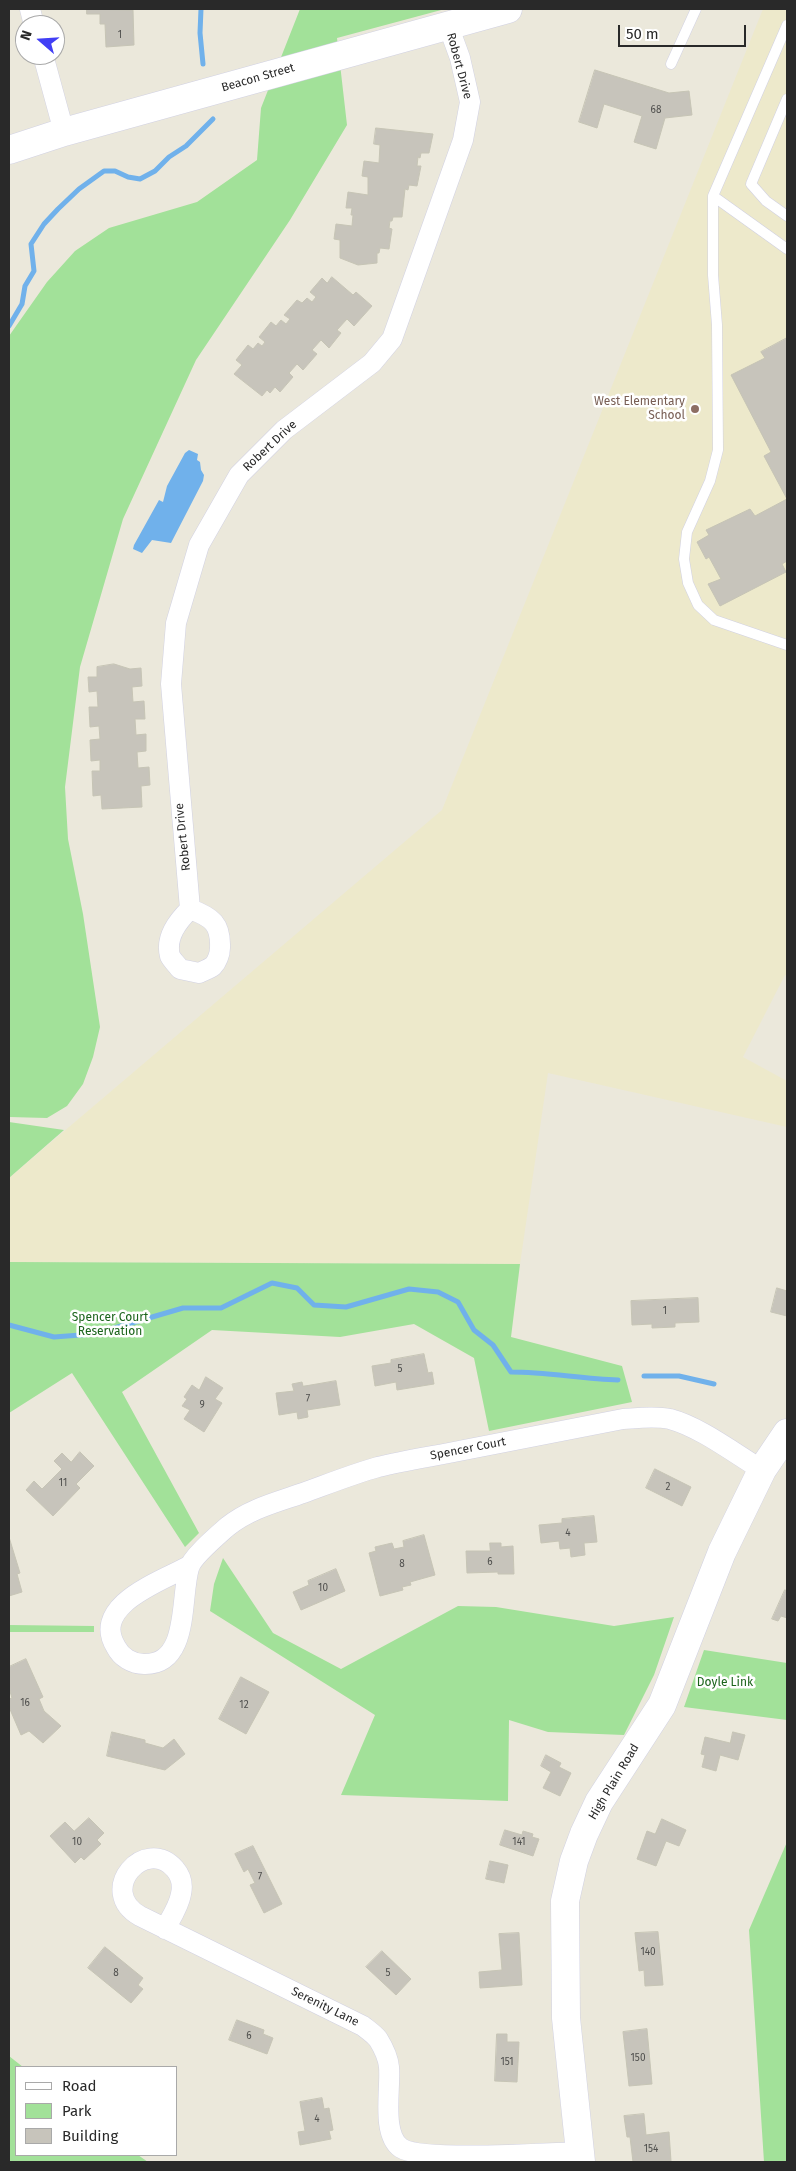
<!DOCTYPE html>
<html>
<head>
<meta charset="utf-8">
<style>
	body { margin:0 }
	#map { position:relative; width:796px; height:2171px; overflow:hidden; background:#ebe8db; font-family:"Fira Sans",sans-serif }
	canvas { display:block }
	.frame { position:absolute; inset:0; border:10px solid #292929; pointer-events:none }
	.legend { position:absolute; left:15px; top:2066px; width:162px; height:90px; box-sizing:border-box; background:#fff; border:1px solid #a9a9a9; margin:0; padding:6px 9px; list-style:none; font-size:15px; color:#292929 }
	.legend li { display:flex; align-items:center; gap:10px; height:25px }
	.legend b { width:25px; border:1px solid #a9a9a9 }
	.north { position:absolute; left:15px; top:15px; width:50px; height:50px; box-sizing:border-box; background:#fff; border:1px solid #a9a9a9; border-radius:50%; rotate:289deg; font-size:14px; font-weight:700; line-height:20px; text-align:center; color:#292929 }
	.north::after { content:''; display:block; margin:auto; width:18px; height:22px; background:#423ff5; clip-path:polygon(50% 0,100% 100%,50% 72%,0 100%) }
	.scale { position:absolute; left:618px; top:25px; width:128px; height:22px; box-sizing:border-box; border:2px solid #292929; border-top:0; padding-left:6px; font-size:15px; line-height:18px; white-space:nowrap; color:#292929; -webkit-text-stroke:4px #fff; paint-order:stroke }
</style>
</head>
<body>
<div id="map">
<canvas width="796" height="2171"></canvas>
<div class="frame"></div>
<ul class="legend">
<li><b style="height:6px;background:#fff"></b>Road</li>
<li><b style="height:14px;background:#a2e199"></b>Park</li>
<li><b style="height:14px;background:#c7c4bb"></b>Building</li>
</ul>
<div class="north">N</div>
<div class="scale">50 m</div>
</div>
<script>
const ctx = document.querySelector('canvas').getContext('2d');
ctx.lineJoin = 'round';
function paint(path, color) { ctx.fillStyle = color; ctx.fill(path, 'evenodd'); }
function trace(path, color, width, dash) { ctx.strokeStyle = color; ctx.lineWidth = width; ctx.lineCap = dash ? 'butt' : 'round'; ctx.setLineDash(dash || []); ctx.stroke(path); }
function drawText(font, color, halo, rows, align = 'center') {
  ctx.font = font + ' "Fira Sans",sans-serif'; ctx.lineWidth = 5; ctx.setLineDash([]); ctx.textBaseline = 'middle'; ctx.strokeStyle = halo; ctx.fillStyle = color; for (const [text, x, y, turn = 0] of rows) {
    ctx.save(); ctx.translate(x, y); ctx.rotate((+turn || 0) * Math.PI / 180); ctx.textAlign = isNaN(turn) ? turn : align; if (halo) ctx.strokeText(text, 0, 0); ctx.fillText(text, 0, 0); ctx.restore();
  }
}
paint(new Path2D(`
	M 763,9 L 787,9 L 787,976 L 785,975 L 743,1057 L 787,1081 L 787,1127 L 548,1073 L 520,1264 L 9,1262 L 9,1178 L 442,810 Z`), '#ede9cb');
paint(new Path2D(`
	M 300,9 L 445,9 L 337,38 L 347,125 L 290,220 L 196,360 L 123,519 L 80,667 L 65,787 L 68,839 L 83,914 L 100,1027 L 93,1057 L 83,1084 L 67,1106 L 47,1118 L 9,1117 L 9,336 L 47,282 L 75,251 L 109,228 L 197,202 L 257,160 L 261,108 Z
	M 9,1122 L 64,1130 L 9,1178 Z
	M 9,1262 L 520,1264 L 511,1337 L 622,1366 L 632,1402 L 489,1431 L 474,1358 L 414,1324 L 340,1337 L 212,1330 L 122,1392 L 199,1533 L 185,1547 L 72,1373 L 9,1413 Z
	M 223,1558 L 273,1633 L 341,1669 L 458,1606 L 496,1607 L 614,1626 L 674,1617 L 654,1675 L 624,1735 L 548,1732 L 509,1720 L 508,1801 L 341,1795 L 375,1715 L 210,1611 L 214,1584 Z
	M 9,1625 L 94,1626 L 94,1632 L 9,1632 Z
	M 704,1650 L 787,1663 L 787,1720 L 684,1707 Z
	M 787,1842 L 787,2162 L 764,2162 L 749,1930 Z
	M 9,2056 L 23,2067 L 16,2067 L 16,2155 L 138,2155 L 148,2162 L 9,2162 Z`), '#a2e199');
paint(new Path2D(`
	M 189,450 L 198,454 L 197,460 L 200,462 L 201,470 L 204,475 L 203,481 L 171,543 L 152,540 L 142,553 L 133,549 L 134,545 L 159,500 L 163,502 L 167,486 L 185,453 Z`), '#70b1eb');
trace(new Path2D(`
	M 201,9 L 200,33 L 203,64
	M 9,326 L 22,304 L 25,286 L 34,271 L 31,244 L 44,224 L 58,209 L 79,189 L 104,171 L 115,171 L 128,177 L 140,179 L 155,171 L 169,157 L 186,146 L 213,119
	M 9,1325 L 54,1337 L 94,1334 L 183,1308 L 221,1308 L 272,1283 L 297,1288 L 314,1305 L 346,1307 L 409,1289 L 438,1292 L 458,1302 L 474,1330 L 493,1345 L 511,1372 C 547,1372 582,1379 618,1380
	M 644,1376 L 679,1376 L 714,1384`), '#70b1eb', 5);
const building = new Path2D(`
	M 87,9 L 133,10 L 134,45 L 106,47 L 105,24 L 100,24 L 100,14 L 87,14 Z
	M 595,70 L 669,93 L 689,91 L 692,115 L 665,118 L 656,149 L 634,142 L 642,116 L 604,104 L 597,128 L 579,122 Z
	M 376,128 L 433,134 L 429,153 L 421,153 L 420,158 L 418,157 L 417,166 L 421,166 L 417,186 L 409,185 L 408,190 L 405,189 L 402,217 L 393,217 L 392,221 L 390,221 L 389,228 L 392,229 L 389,249 L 380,248 L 379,253 L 377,253 L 377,263 L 358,265 L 340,258 L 340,240 L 334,239 L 336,224 L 352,226 L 353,215 L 351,215 L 352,208 L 346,208 L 348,192 L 368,195 L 368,177 L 362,176 L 364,161 L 379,163 L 380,145 L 374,144 Z
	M 332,277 L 353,295 L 356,292 L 372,306 L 354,326 L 347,319 L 337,330 L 341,333 L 329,348 L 321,340 L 312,350 L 317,354 L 303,370 L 297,364 L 289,373 L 293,377 L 280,392 L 275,387 L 270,393 L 267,390 L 262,396 L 234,374 L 242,365 L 236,360 L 248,345 L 253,349 L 258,343 L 262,346 L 265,342 L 259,337 L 271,322 L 276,326 L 281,320 L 286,324 L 290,319 L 284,315 L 297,300 L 302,303 L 307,298 L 312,302 L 316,297 L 310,292 L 322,278 L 327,283 Z
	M 787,338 L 787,561 L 782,564 L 786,572 L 720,606 L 708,584 L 721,579 L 709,557 L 706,559 L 697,542 L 709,535 L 706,530 L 750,509 L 755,516 L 787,499 L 764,456 L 771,452 L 731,375 L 765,358 L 761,352 Z
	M 114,664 L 130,669 L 141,668 L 142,686 L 132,687 L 133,702 L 144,701 L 145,719 L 135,719 L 136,735 L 146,734 L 146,751 L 137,752 L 138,768 L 149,767 L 150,785 L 141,786 L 142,807 L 102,809 L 101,795 L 93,796 L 92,771 L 100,771 L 100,760 L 91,761 L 90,740 L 100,739 L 99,726 L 90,727 L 89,707 L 98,707 L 97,691 L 89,692 L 88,677 L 97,677 L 97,667 Z
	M 777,1288 L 787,1291 L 787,1316 L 771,1312 Z
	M 698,1298 L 699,1322 L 675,1323 L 675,1327 L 652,1328 L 652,1324 L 632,1325 L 631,1301 Z
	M 424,1354 L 428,1373 L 432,1372 L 434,1384 L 397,1390 L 396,1382 L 375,1386 L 372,1366 L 391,1363 L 391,1360 Z
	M 206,1377 L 223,1388 L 215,1399 L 222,1403 L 204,1432 L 184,1419 L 190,1410 L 182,1406 L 187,1399 L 184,1397 L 192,1385 L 199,1390 Z
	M 336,1381 L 340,1405 L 307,1410 L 308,1417 L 298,1419 L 297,1412 L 279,1415 L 276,1393 L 294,1391 L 292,1384 L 302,1382 L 303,1386 Z
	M 80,1452 L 94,1466 L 76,1484 L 80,1488 L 53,1516 L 26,1490 L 34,1481 L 42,1489 L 62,1469 L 54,1461 L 62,1453 L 71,1462 Z
	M 655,1469 L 691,1487 L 682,1506 L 646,1488 Z
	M 594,1516 L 597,1542 L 584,1543 L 585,1555 L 571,1557 L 570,1548 L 560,1549 L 559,1541 L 541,1543 L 539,1525 L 562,1523 L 562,1519 Z
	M 424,1535 L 435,1575 L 410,1582 L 411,1585 L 402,1587 L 403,1590 L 380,1596 L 369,1553 L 376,1551 L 375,1547 L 392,1543 L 394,1549 L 404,1547 L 403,1541 Z
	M 9,1537 L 20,1573 L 17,1574 L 22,1592 L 9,1596 Z
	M 490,1543 L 501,1543 L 501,1547 L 513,1546 L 514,1574 L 498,1574 L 498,1572 L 467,1573 L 466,1551 L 490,1551 Z
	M 336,1569 L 345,1591 L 301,1610 L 293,1592 L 309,1585 L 308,1581 Z
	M 785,1590 L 787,1591 L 787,1618 L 781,1616 L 778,1621 L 772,1619 Z
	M 26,1659 L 43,1697 L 39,1699 L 44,1711 L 61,1726 L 43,1743 L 29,1731 L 21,1735 L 9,1707 L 9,1699 L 12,1698 L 9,1688 L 9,1667 Z
	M 241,1677 L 269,1692 L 246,1734 L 219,1719 Z
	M 112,1732 L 145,1740 L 145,1743 L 163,1748 L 174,1739 L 185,1754 L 165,1770 L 107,1756 Z
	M 733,1732 L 745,1735 L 738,1760 L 720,1755 L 716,1771 L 702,1767 L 705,1755 L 701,1754 L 705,1737 L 730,1743 Z
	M 546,1755 L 561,1763 L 559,1767 L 571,1773 L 560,1796 L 543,1788 L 551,1772 L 541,1766 Z
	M 89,1818 L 104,1833 L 97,1840 L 101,1844 L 84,1860 L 81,1857 L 75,1863 L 50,1836 L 65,1822 L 74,1831 Z
	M 662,1819 L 686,1830 L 679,1846 L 666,1841 L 656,1866 L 637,1859 L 647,1831 L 655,1834 Z
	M 505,1830 L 522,1835 L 523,1831 L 533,1834 L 532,1837 L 539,1839 L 533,1856 L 500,1845 Z
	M 253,1846 L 282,1904 L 264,1913 L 250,1885 L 255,1883 L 248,1869 L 244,1872 L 235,1854 Z
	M 490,1861 L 508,1865 L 504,1883 L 486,1879 Z
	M 658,1932 L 663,1985 L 645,1986 L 644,1970 L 639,1971 L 635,1933 Z
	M 519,1933 L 522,1985 L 480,1988 L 479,1972 L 502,1970 L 499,1934 Z
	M 105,1947 L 143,1978 L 138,1985 L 143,1989 L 131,2003 L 88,1968 Z
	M 382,1951 L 411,1979 L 396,1995 L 366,1967 Z
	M 237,2020 L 264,2030 L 263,2034 L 273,2038 L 267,2054 L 229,2040 Z
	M 647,2029 L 652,2084 L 629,2086 L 623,2032 Z
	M 497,2034 L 507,2034 L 507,2042 L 519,2042 L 517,2082 L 495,2081 Z
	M 322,2098 L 324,2109 L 329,2108 L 333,2130 L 329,2131 L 331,2139 L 300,2145 L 298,2132 L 305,2131 L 300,2102 Z
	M 644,2114 L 646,2135 L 669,2132 L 671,2161 L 633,2162 L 630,2137 L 627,2137 L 624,2116 Z`);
paint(building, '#c7c4bb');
trace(building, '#c6c4b5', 1);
const lane = new Path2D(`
	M 787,25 L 713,196 L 713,275 L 717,325 L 718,450 L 710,481 L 687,532 L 684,559 L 688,583 L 698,605 L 714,620 L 787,645
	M 671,64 L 696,9
	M 787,99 L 751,184 L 766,201 L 787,216
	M 713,196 L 787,249`);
const street = new Path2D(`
	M 30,9 L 34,25
	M 43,55 L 64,132
	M 190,909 L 171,684 L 176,623 L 199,545 L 239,475 L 284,430 L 372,363 L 392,339 L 463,140 L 470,102 L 460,58 L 448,25
	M 190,909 C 212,917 221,924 220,948 C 220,954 217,962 213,966 C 209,969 203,971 199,973 L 180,969 C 177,965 172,960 170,956 C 165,937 178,921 190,909 Z
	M 189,1566 C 162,1581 90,1605 116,1647 C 121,1657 132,1664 144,1664 C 190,1665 180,1598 189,1568 C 192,1557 218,1535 227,1527 C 249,1509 277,1502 303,1493 C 328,1484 353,1474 378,1467 C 406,1460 435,1456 464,1450 C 517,1440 570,1429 623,1419 C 639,1418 655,1416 670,1419 C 700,1427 734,1453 762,1470
	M 165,1929 C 171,1918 179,1906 181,1894 C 183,1885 181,1876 175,1869 C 145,1835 96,1891 140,1916 L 363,2026 C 368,2030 374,2034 378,2039 C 383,2047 388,2057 389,2067 C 391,2088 381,2134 401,2148 C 423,2162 547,2153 580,2152`);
const secondary = new Path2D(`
	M 9,150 L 64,132 L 508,9
	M 581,2162 L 566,2018 L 565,1901 L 574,1861 L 584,1834 L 599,1802 L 662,1705 L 722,1552 L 762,1470 L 787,1433`);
trace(lane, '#d1d1e2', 11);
trace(street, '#d1d1e2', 21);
trace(secondary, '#d1d1e2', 29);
trace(lane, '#fff', 10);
trace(street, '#fff', 20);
trace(secondary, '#fff', 28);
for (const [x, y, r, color] of [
	[695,409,5,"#8d6e63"]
]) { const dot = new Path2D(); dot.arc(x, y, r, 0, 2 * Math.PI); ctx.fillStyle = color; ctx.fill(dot); trace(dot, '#fff', 2); }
drawText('10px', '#50504e', null, [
	["1",120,35],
	["68",656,110],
	["1",665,1311],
	["5",400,1369],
	["7",308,1399],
	["9",202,1405],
	["11",63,1483],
	["2",668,1487],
	["4",568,1533],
	["6",490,1562],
	["8",402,1564],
	["10",323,1588],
	["16",25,1703],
	["12",244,1705],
	["10",77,1842],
	["141",519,1842],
	["7",260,1877],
	["140",648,1952],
	["8",116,1973],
	["5",388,1973],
	["6",249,2036],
	["150",638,2058],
	["151",507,2062],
	["4",317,2119],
	["154",651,2149]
]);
drawText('12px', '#292929', '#fff', [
	["Robert Drive",459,66,75],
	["Beacon Street",258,78,-16],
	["Robert Drive",270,446,-43],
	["Robert Drive",183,837,-96],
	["Spencer Court",468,1449,-11],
	["High Plain Road",614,1782,-59],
	["Serenity Lane",325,2007,26]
]);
drawText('12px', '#785e54', '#fff', [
	["West Elementary",685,402],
	["School",685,416]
], 'right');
drawText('12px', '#1b641b', '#fff', [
	["Spencer Court",110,1318],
	["Reservation",110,1332],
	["Doyle Link",725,1683]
]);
</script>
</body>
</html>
